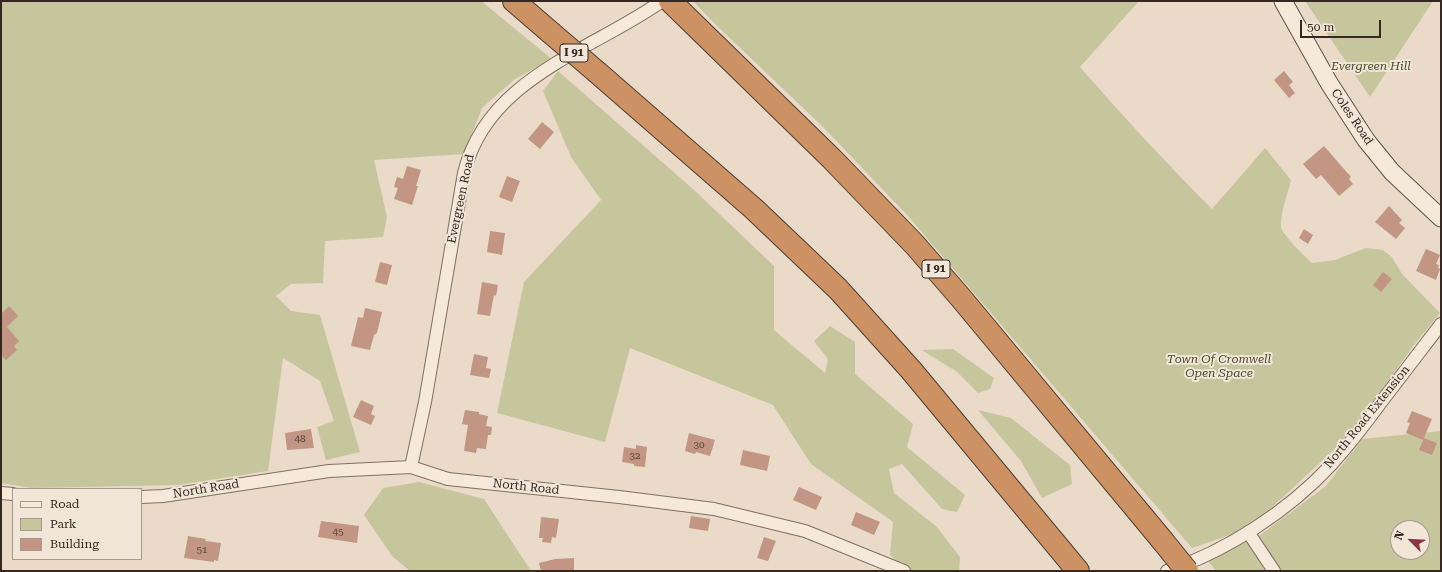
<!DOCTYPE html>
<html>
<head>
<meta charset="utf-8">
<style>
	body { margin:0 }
	#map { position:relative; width:1442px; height:572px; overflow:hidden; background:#e9dbc8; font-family:"Roboto Serif",serif }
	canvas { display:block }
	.frame { position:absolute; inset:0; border:2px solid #352821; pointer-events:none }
	.legend { position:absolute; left:12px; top:488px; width:130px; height:72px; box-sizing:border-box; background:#f1e6d7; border:1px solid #a69a8e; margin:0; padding:5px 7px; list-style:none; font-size:12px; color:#352821 }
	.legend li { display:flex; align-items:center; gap:8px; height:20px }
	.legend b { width:20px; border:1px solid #a69a8e }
	.north { position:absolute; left:1390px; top:520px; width:40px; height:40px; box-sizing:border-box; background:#f1e6d7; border:1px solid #a69a8e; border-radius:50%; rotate:294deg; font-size:11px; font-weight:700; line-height:16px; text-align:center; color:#352821 }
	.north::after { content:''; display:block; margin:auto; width:14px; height:18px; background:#8b3742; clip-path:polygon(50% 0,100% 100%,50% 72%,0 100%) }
	.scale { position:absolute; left:1300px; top:20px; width:81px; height:18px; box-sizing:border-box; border:2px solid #352821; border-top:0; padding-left:5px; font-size:12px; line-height:14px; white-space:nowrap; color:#352821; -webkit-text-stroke:3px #f1e6d7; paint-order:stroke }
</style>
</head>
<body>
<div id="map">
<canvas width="1442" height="572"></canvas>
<div class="frame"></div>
<ul class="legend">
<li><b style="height:5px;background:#f5eada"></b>Road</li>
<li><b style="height:11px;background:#c6c69d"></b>Park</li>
<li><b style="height:11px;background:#c39583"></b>Building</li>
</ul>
<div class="north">N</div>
<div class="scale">50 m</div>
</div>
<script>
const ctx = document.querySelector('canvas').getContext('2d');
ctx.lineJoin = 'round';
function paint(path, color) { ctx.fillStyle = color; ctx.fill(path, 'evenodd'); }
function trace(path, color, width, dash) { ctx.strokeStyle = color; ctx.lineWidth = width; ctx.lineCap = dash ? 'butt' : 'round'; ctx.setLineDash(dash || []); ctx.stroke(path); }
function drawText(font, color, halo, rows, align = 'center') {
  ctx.font = font + ' "Roboto Serif",serif'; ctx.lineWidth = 4; ctx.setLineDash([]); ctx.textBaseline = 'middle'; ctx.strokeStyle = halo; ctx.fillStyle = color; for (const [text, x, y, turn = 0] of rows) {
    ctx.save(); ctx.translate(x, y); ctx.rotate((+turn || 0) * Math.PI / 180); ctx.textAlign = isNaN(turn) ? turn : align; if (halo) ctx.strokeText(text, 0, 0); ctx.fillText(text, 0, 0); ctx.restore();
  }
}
paint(new Path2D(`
	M 1,1 L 481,1 L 552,59 L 515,79 L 482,108 L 464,154 L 374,160 L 387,217 L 383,237 L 325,241 L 323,283 L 291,284 L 276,296 L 291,311 L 320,315 L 360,452 L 326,460 L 317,427 L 334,421 L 320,381 L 283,358 L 268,471 L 178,485 L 32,488 L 1,483 Z
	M 693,1 L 1139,1 L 1080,67 C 1123,116 1166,163 1212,209 L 1265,148 L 1291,180 C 1288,193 1280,214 1281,227 C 1282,234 1305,257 1312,263 L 1335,260 L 1366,248 L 1383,250 L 1392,257 L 1402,274 L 1440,313 L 1411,349 L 1382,390 L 1341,443 L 1264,515 L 1239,532 L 1192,548 L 908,216 L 823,127 L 714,23 Z
	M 1305,1 L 1433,1 L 1370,97 Z
	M 558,71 L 693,189 L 774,266 L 774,330 L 825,373 L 828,359 L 814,341 L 830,326 L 855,342 L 855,374 L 913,424 L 907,447 L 965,495 L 957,512 L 942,509 L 902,464 L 889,469 L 894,493 L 936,526 L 960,557 L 959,571 L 905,570 L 890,555 L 893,522 L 811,464 L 773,405 L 630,348 L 605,442 L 497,413 L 524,282 L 601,200 L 571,157 L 543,91 Z
	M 953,349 L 994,378 L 990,389 L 978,393 L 957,372 L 922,350 Z
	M 978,410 L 1011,418 L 1070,465 L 1072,484 L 1042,498 L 1021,461 Z
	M 1441,431 L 1441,571 L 1216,571 L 1208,561 L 1260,535 L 1326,486 L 1362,439 ZM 1398,528 L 1422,528 L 1422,552 L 1398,552 Z
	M 419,482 L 484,499 L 531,571 L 410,571 L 392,556 L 364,515 L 383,488 Z`), '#c6c69d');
paint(new Path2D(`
	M 1284,71 L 1293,82 L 1289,85 L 1295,93 L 1289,98 L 1274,80 Z
	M 542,122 L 554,132 L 540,149 L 528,139 Z
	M 1324,146 L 1351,177 L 1349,179 L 1353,184 L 1339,196 L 1321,175 L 1316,179 L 1303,164 Z
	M 407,166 L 421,170 L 416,186 L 418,186 L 412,205 L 394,199 L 398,188 L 394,187 L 397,177 L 403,179 Z
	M 507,176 L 520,181 L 512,202 L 499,197 Z
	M 1389,206 L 1402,220 L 1399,223 L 1405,228 L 1396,239 L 1375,222 Z
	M 1304,229 L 1313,235 L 1308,244 L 1299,238 Z
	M 490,231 L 505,233 L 502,255 L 487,252 Z
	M 1426,249 L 1440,255 L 1436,264 L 1439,265 L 1438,268 L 1440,269 L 1436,280 L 1416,271 Z
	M 380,262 L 392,265 L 387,285 L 375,282 Z
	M 1383,272 L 1392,279 L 1381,292 L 1373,285 Z
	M 482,282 L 498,285 L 496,296 L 494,295 L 490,316 L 477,314 Z
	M 9,306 L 18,316 L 7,327 L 19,341 L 14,346 L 17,350 L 6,360 L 1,355 L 1,314 Z
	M 365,308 L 382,312 L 377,333 L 374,335 L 370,350 L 351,346 L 358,317 L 363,318 Z
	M 474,354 L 488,357 L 486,368 L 491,369 L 489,378 L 470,375 Z
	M 361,400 L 374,406 L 371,414 L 375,416 L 371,425 L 353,417 Z
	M 465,410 L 479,412 L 479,414 L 488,416 L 486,426 L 492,427 L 491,435 L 488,435 L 486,449 L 477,448 L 476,453 L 464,451 L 468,425 L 462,424 Z
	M 1412,411 L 1432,419 L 1423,440 L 1406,433 L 1410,423 L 1407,422 Z
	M 311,429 L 314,448 L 287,450 L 285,433 Z
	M 689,433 L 715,440 L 710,456 L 696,452 L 695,454 L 685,451 Z
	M 1424,438 L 1437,443 L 1432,455 L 1419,450 Z
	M 636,445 L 647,447 L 645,467 L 634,466 L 634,464 L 622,462 L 624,447 L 636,449 Z
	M 743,450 L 770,456 L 767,471 L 740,465 Z
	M 799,487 L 822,497 L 816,510 L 793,500 Z
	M 856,512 L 880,522 L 874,535 L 851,525 Z
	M 691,516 L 710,519 L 708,531 L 689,528 Z
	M 541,517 L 559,519 L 556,538 L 552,537 L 551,543 L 542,542 L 543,538 L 539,538 Z
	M 321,521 L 359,526 L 357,543 L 318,537 Z
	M 188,536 L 206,539 L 205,541 L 221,543 L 218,561 L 214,560 L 214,562 L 184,558 Z
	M 764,537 L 776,541 L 768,561 L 757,558 Z
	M 574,558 L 574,571 L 541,571 L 539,563 L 555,559 Z`), '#c39583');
const street = new Path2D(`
	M 411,467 L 425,402 L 464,173 C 487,78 591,51 662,1
	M 1,493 L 13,494
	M 141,497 L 163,496 L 329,471 L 411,467 L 448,479 L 619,497 L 714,509 L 805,531 L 904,571
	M 1248,532 L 1274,571
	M 1167,571 C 1227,551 1288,511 1331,465 C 1349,445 1366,423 1382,401 C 1402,375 1421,350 1441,324`);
const secondary = new Path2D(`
	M 1283,1 L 1329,83 L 1366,140 L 1392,172 L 1441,218`);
const highway = new Path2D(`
	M 514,1 L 550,32
	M 670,1 L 832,159 L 915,245 L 961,298 L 1162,540
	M 598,73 L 754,209 L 838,289 L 911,370 L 1078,571`);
trace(street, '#836e5f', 14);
trace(secondary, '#654f42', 19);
trace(highway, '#513d33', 24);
trace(street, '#f5eada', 12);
trace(secondary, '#f5eada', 17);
trace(highway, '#cd9264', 22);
const highwayBridge = new Path2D(`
	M 550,32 L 598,73
	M 1162,540 L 1187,571`);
trace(highwayBridge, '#513d33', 24, []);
trace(highwayBridge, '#cd9264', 22);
drawText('10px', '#58433a', null, [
	["48",300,439],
	["30",699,445],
	["32",635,456],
	["45",338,532],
	["51",202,550]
]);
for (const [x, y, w] of [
	[574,53,28],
	[936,269,28]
]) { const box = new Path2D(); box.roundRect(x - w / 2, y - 9, w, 18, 3); ctx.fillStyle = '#f1e6d7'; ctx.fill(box); trace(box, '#352821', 1); }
drawText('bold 11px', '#352821', null, [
	["I 91",574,53],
	["I 91",936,269]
]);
drawText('italic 12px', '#4a4f2a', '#f1e6d7', [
	["Evergreen Hill",1371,66],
	["Town Of Cromwell",1219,359],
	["Open Space",1219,373]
]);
drawText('12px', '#352821', '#f1e6d7', [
	["Coles Road",1352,117,56],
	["Evergreen Road",461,199,-78],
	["North Road Extension",1367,417,-51],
	["North Road",526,487,6],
	["North Road",206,489,-9]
]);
</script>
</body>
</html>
